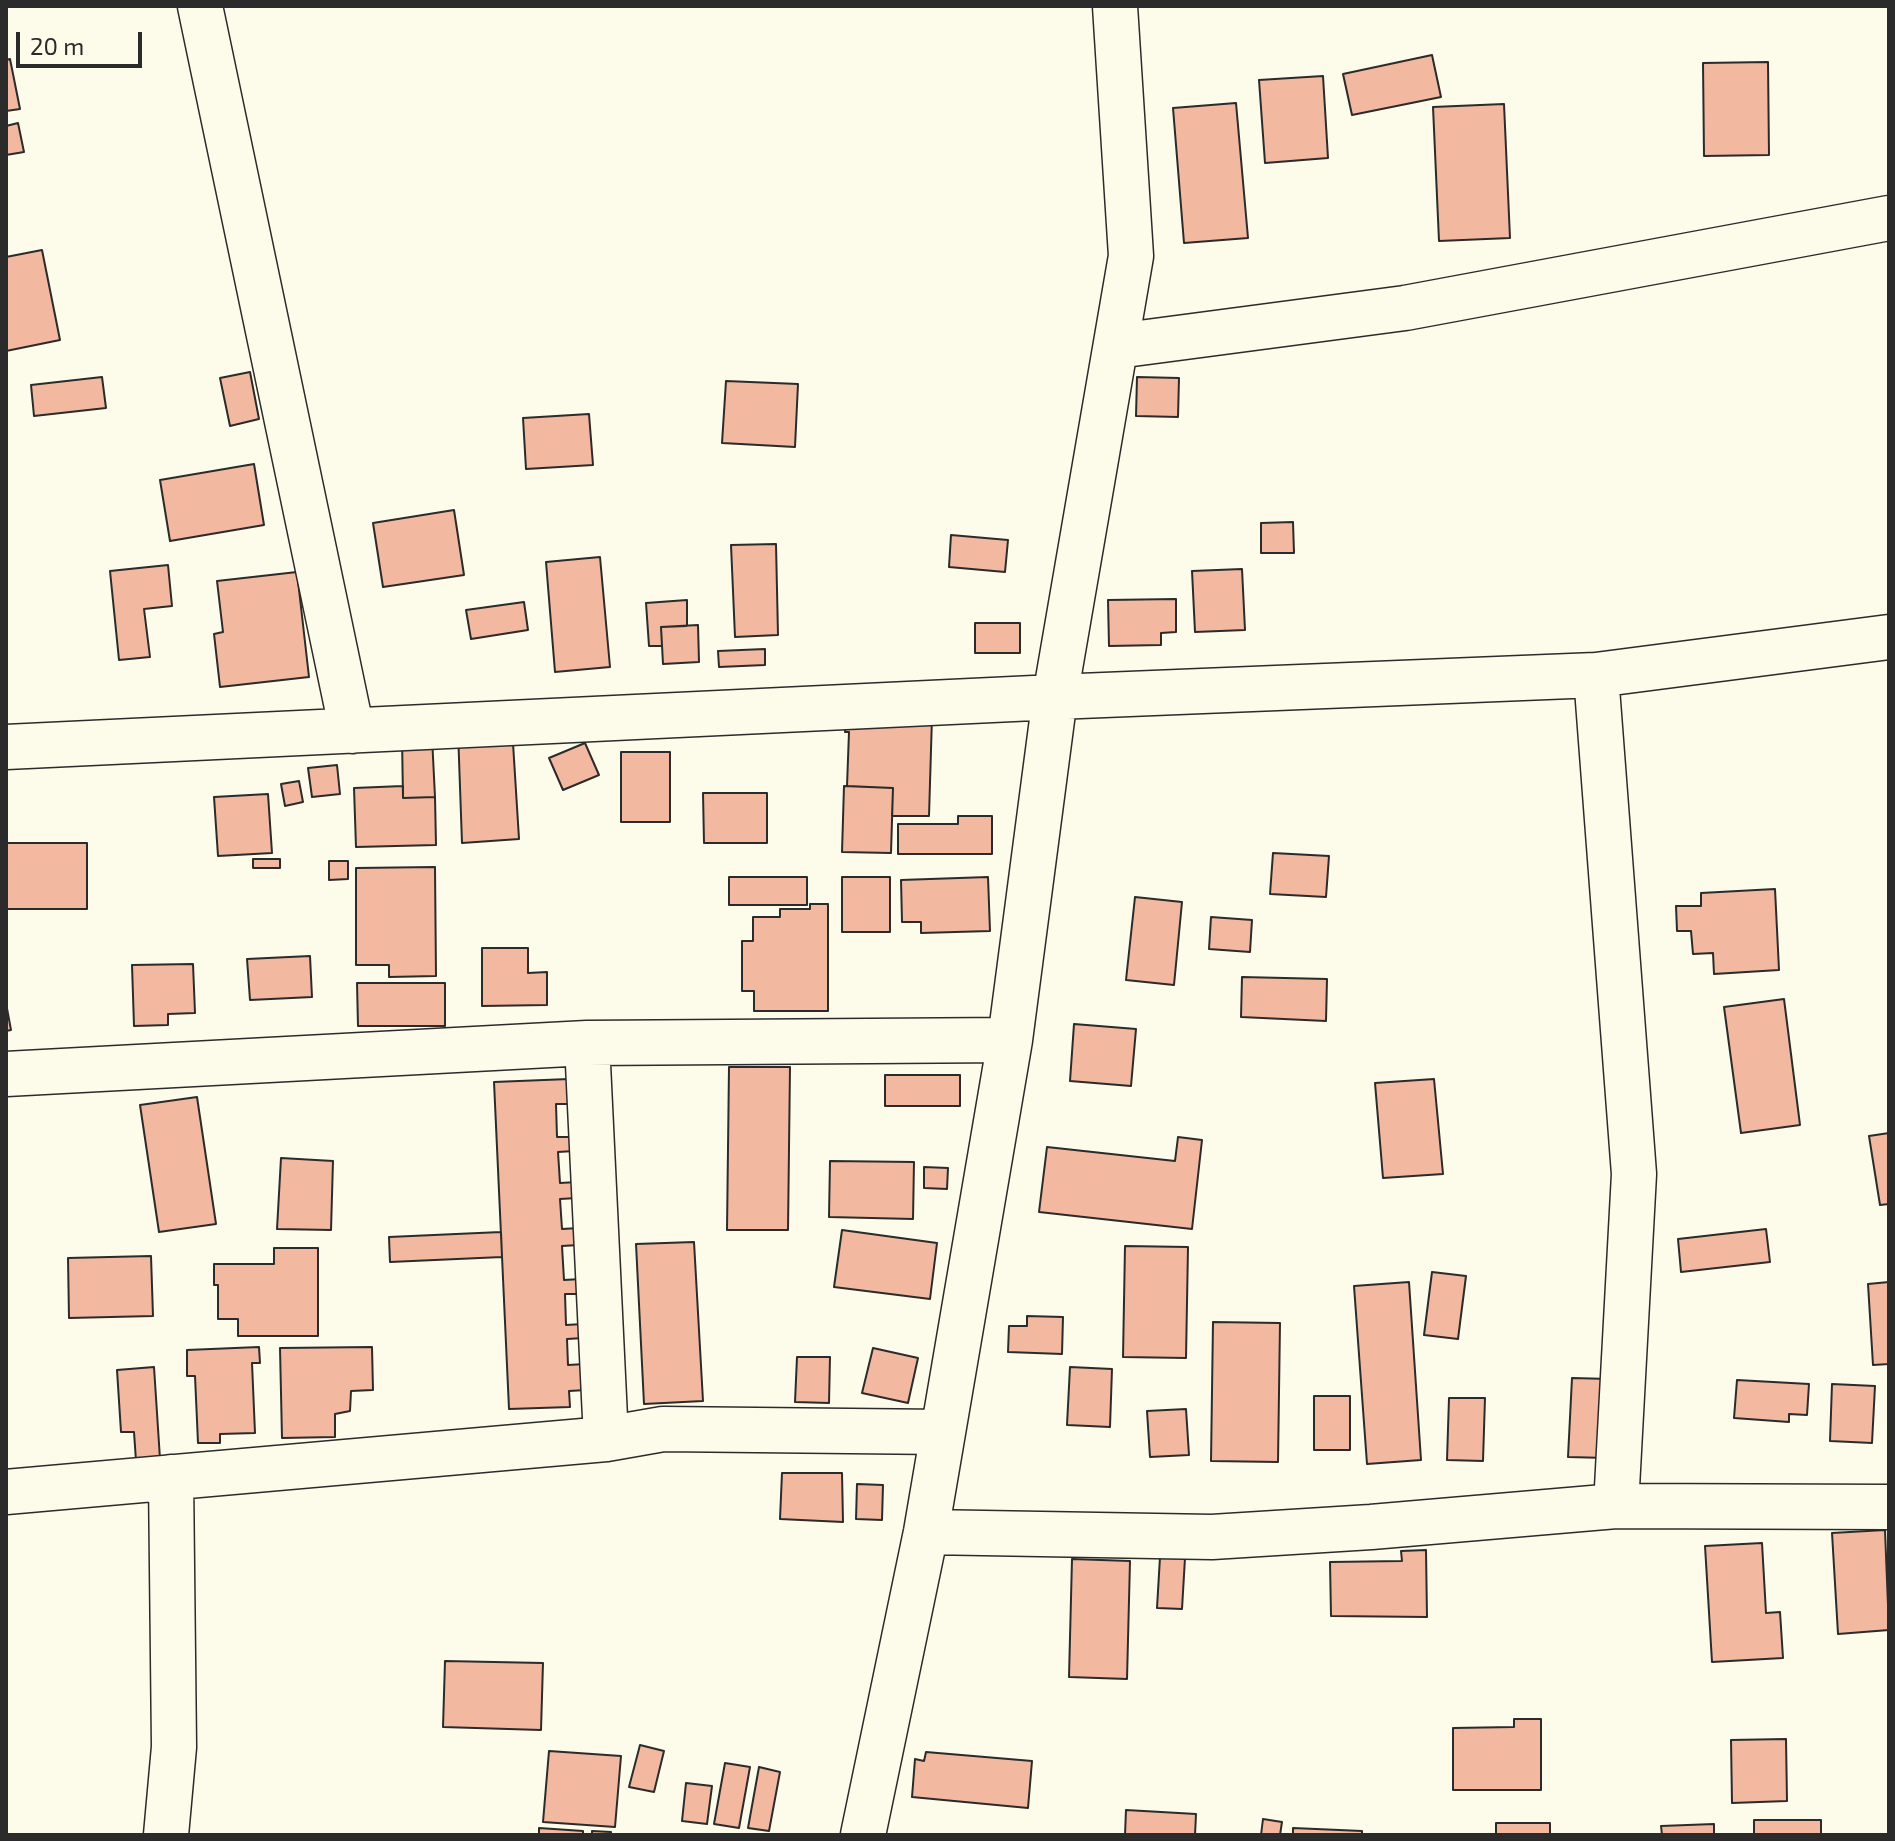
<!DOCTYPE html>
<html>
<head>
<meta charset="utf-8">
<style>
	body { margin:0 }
	#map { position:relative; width:1895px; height:1841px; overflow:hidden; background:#fdfbea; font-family:"Exo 2",sans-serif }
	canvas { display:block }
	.frame { position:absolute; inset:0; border:8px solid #2b2b2b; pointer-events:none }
	.scale { position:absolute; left:16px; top:32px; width:126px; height:36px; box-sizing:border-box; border:4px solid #2b2b2b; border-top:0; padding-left:10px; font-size:24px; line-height:28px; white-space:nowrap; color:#2b2b2b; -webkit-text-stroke:6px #fdfbea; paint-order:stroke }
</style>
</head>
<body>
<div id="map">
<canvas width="1895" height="1841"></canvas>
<div class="frame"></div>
<div class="scale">20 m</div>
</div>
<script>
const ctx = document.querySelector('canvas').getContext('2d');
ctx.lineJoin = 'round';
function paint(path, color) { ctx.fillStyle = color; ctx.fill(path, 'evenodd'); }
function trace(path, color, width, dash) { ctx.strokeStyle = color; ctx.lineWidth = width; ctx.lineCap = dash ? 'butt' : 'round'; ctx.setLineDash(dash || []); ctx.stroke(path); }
const building = new Path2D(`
	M 1432,55 L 1441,97 L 1352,115 L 1343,74 Z
	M 10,59 L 20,109 L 6,111 L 6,60 Z
	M 1768,62 L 1769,155 L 1704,156 L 1703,63 Z
	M 1323,76 L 1328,158 L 1265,163 L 1259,80 Z
	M 1236,103 L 1248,238 L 1184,243 L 1173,108 Z
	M 1504,104 L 1510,238 L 1439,241 L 1433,107 Z
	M 18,123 L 24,152 L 6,155 L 6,126 Z
	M 42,250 L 60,340 L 6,351 L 6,257 Z
	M 250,372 L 259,419 L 230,426 L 220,378 Z
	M 102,377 L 106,408 L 34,416 L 31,385 Z
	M 1137,377 L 1179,378 L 1178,417 L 1136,416 Z
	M 726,381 L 798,384 L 795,447 L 722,443 Z
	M 589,414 L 593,465 L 526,469 L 523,418 Z
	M 254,464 L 264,525 L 170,541 L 160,480 Z
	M 454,510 L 464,575 L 383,587 L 373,523 Z
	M 1293,522 L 1294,553 L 1261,553 L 1261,523 Z
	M 951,535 L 1008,540 L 1005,572 L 949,567 Z
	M 776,544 L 778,635 L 735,637 L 731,545 Z
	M 600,557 L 610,667 L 555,672 L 546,562 Z
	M 168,565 L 172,606 L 144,609 L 150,657 L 119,660 L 110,571 Z
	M 1242,569 L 1245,630 L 1195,632 L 1192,571 Z
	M 297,572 L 309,677 L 220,687 L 214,634 L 223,632 L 217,581 Z
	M 1176,599 L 1176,632 L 1161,633 L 1161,645 L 1109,646 L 1108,600 Z
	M 687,600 L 687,626 L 661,627 L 662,646 L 649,646 L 646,603 Z
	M 524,602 L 528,630 L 471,639 L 466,610 Z
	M 975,623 L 1020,623 L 1020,653 L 975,653 Z
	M 698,625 L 699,662 L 663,664 L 661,627 Z
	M 765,649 L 765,665 L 719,667 L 718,651 Z
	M 846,714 L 932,717 L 929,816 L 892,816 L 893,788 L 847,786 L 849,732 L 845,732 Z
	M 512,727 L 519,839 L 462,843 L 458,731 Z
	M 432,737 L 435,797 L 403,798 L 402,738 Z
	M 585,743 L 599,775 L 563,790 L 549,758 Z
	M 621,752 L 670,752 L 670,822 L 621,822 Z
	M 337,765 L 340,794 L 312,797 L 308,768 Z
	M 299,781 L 303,802 L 285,806 L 281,784 Z
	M 403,786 L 403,798 L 435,797 L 436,845 L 356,847 L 354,788 Z
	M 844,786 L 893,788 L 891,853 L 842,852 Z
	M 703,793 L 767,793 L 767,843 L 704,843 Z
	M 268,794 L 272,853 L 218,856 L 214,797 Z
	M 958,816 L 992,816 L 992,854 L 898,854 L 898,824 L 958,824 Z
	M 6,843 L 87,843 L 87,909 L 6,909 Z
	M 1273,853 L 1329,856 L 1326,897 L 1270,894 Z
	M 253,859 L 280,859 L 280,868 L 253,868 Z
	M 329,861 L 348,861 L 348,879 L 329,880 Z
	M 435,867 L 436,976 L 389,977 L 389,965 L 356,965 L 356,868 Z
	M 729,877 L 807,877 L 807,905 L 729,905 Z
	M 842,877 L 890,877 L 890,932 L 842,932 Z
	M 988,877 L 990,931 L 921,933 L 921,922 L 902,922 L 901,880 Z
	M 1775,889 L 1779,970 L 1714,974 L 1713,953 L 1693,954 L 1691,931 L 1677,931 L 1676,906 L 1701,906 L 1701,893 Z
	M 1135,897 L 1182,902 L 1174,985 L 1126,980 Z
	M 810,904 L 828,904 L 828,1011 L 754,1011 L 754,991 L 742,991 L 742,941 L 753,941 L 753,917 L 780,917 L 780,909 L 810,909 Z
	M 1211,917 L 1252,920 L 1250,952 L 1209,949 Z
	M 482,948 L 528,948 L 528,973 L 547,972 L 547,1005 L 482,1006 Z
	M 310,956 L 312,997 L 250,1000 L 247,959 Z
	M 193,964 L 195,1013 L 168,1014 L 168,1025 L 134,1026 L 132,965 Z
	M 1242,977 L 1327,979 L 1326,1021 L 1241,1017 Z
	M 357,983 L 445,983 L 445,1026 L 358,1026 Z
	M 1784,999 L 1800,1125 L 1741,1133 L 1724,1007 Z
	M 6,1003 L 11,1030 L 6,1031 Z
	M 1074,1024 L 1136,1029 L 1131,1086 L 1070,1081 Z
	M 729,1067 L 790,1067 L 788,1230 L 727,1230 Z
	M 885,1075 L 960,1075 L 960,1106 L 885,1106 Z
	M 569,1079 L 570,1104 L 556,1104 L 557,1137 L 573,1137 L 574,1151 L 558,1152 L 560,1183 L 577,1182 L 577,1198 L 560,1199 L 562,1229 L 579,1228 L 579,1245 L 562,1246 L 564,1280 L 581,1279 L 582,1294 L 565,1294 L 566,1325 L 583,1324 L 583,1338 L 567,1339 L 568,1365 L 585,1364 L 586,1390 L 569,1391 L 570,1407 L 509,1409 L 494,1082 Z
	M 1434,1079 L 1443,1174 L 1383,1178 L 1375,1083 Z
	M 197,1097 L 216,1224 L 159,1232 L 140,1105 Z
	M 1889,1133 L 1889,1204 L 1880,1205 L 1869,1136 Z
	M 1178,1137 L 1202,1140 L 1192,1229 L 1039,1212 L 1047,1147 L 1175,1161 Z
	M 281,1158 L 333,1161 L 331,1230 L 277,1229 Z
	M 830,1161 L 914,1162 L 913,1219 L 829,1217 Z
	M 924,1167 L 948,1168 L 947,1189 L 924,1188 Z
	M 1766,1229 L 1770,1262 L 1681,1272 L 1678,1239 Z
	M 842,1230 L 937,1243 L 930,1299 L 834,1287 Z
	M 501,1232 L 502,1257 L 390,1262 L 389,1237 Z
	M 694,1242 L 703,1401 L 644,1404 L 636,1244 Z
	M 1125,1246 L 1188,1247 L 1186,1358 L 1123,1357 Z
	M 274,1248 L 318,1248 L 318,1336 L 238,1336 L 238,1319 L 218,1319 L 218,1285 L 214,1285 L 214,1264 L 274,1264 Z
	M 151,1256 L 153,1316 L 69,1318 L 68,1258 Z
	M 1432,1272 L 1466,1276 L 1458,1339 L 1424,1335 Z
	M 1409,1282 L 1421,1460 L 1367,1464 L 1354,1286 Z
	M 1889,1282 L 1889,1364 L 1873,1365 L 1868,1284 Z
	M 1027,1316 L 1063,1317 L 1062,1354 L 1008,1352 L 1009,1326 L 1027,1326 Z
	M 1213,1322 L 1280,1323 L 1278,1462 L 1211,1461 Z
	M 259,1347 L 260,1363 L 252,1363 L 255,1433 L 220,1434 L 220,1443 L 198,1443 L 195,1376 L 187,1376 L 187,1350 Z
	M 372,1347 L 373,1390 L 351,1391 L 350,1411 L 335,1414 L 335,1437 L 282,1438 L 280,1348 Z
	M 873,1348 L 918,1358 L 908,1403 L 862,1393 Z
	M 797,1357 L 830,1357 L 829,1403 L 795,1402 Z
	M 154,1367 L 160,1459 L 136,1461 L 134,1432 L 121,1432 L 117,1370 Z
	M 1070,1367 L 1112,1369 L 1110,1427 L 1067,1425 Z
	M 1572,1378 L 1610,1379 L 1607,1458 L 1568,1457 Z
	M 1737,1380 L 1809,1384 L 1807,1415 L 1789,1414 L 1789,1422 L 1734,1418 Z
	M 1832,1384 L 1875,1386 L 1872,1443 L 1830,1441 Z
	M 1314,1396 L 1350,1396 L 1350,1450 L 1314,1450 Z
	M 1449,1398 L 1485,1398 L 1483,1461 L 1447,1460 Z
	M 1186,1409 L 1189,1455 L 1150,1457 L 1147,1411 Z
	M 782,1473 L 842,1473 L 843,1522 L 780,1519 Z
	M 857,1484 L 883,1485 L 882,1520 L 856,1519 Z
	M 1885,1530 L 1889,1630 L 1838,1634 L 1832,1533 Z
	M 1762,1543 L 1766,1613 L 1780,1612 L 1783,1658 L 1712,1662 L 1705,1546 Z
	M 1426,1550 L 1427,1617 L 1331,1616 L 1330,1562 L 1402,1561 L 1401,1551 Z
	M 1160,1557 L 1185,1558 L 1182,1609 L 1157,1608 Z
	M 1072,1559 L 1130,1561 L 1127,1679 L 1069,1677 Z
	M 445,1661 L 543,1663 L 541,1730 L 443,1727 Z
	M 1514,1719 L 1541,1719 L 1541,1790 L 1453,1790 L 1453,1728 L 1514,1727 Z
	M 1786,1739 L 1787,1801 L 1732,1803 L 1731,1740 Z
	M 640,1745 L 664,1751 L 654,1792 L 629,1787 Z
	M 549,1751 L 621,1756 L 615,1827 L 543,1822 Z
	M 926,1752 L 1032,1761 L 1028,1808 L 912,1797 L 915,1759 L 924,1761 Z
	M 725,1763 L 750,1767 L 739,1828 L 714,1824 Z
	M 759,1767 L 780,1772 L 769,1831 L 748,1828 Z
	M 686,1783 L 712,1786 L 707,1824 L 682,1821 Z
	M 1126,1810 L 1196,1814 L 1195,1835 L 1125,1835 Z
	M 1263,1819 L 1282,1822 L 1280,1835 L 1261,1835 Z
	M 1754,1820 L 1821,1820 L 1821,1835 L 1754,1835 Z
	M 1496,1823 L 1550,1823 L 1550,1835 L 1496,1835 Z
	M 1714,1824 L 1714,1835 L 1662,1835 L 1661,1826 Z
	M 539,1828 L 583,1831 L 583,1835 L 539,1835 Z
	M 1293,1828 L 1362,1831 L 1362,1835 L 1293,1835 Z
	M 592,1831 L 611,1832 L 611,1835 L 592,1835 Z`);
paint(building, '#f2b8a0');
trace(building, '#2b2b2b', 2);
const minor = new Path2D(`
	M 200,6 L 352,731
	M 1117,346 L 1405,308 L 1889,218
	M 1596,675 L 1634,1174 L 1616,1506
	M 6,747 L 1055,697 L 1596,675 L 1889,637
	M 587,1043 L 606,1439
	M 6,1074 L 587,1043 L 1010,1040
	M 6,1492 L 606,1439 L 663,1429 L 943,1432
	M 926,1532 L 1212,1537 L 1371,1527 L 1616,1506 L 1889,1507
	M 166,1835 L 174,1747 L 171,1477
	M 863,1835 L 926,1532 L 1010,1040 L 1055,697 L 1131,256 L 1115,6`);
trace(minor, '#2b2b2b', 47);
trace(minor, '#fdfbea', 44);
</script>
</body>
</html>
